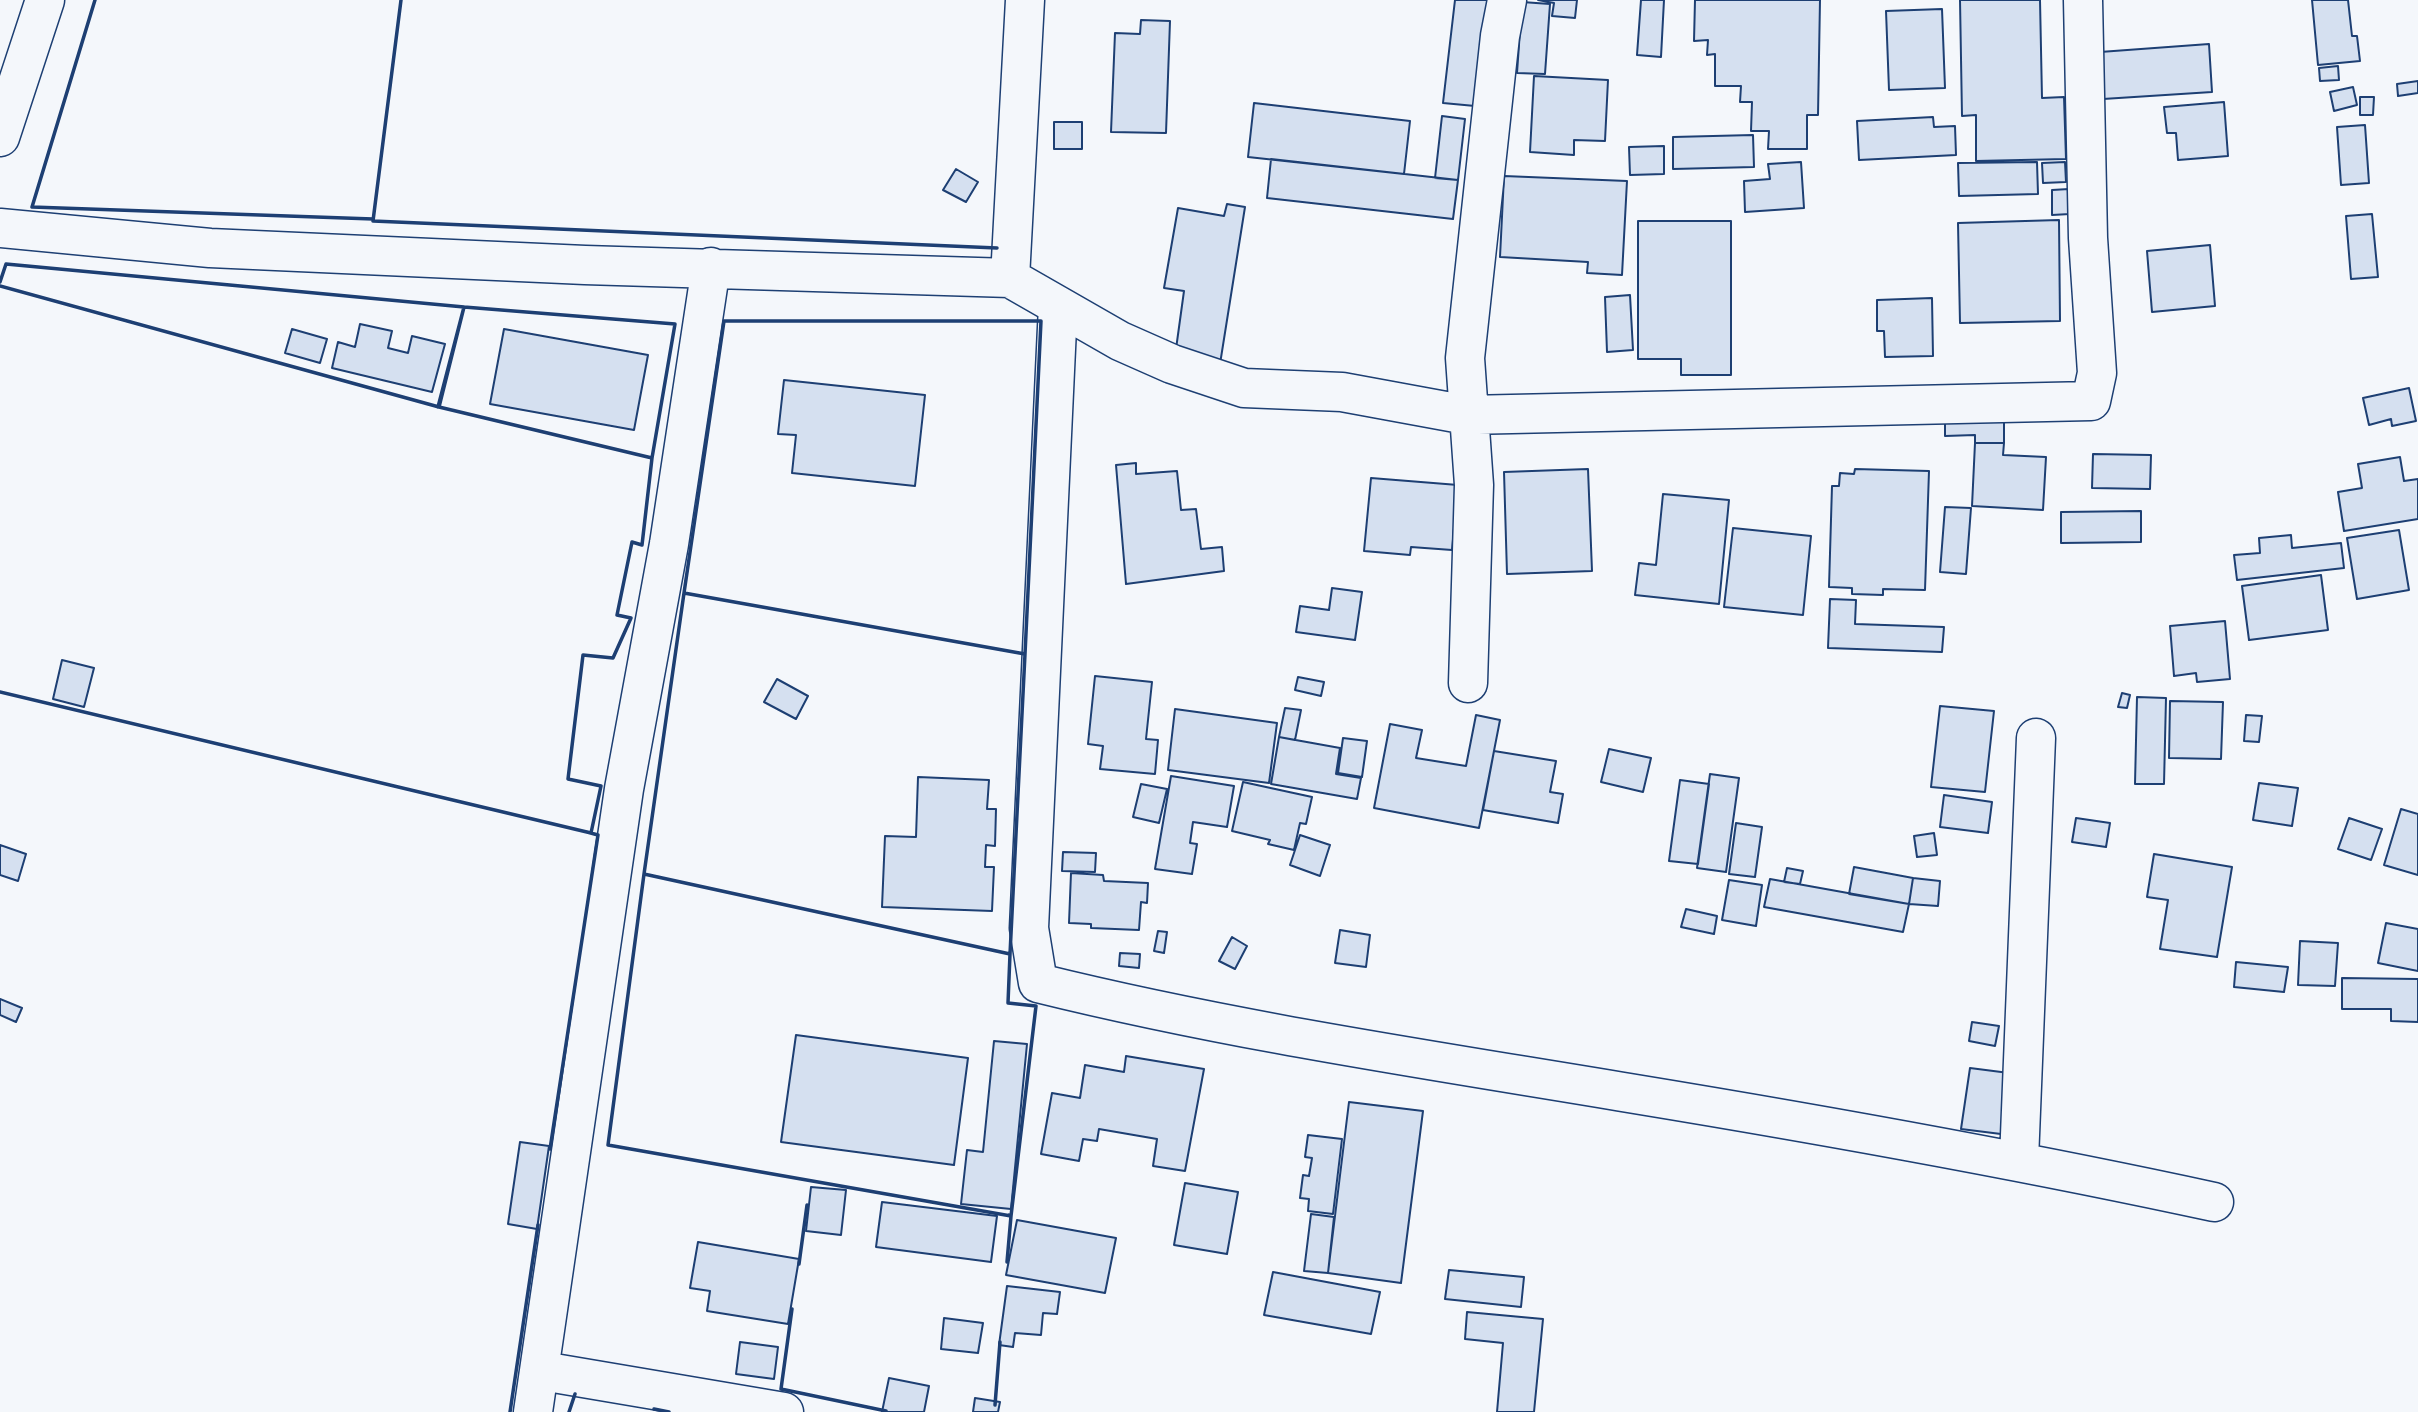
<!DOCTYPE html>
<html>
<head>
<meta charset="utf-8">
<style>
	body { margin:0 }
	canvas { display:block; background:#f4f7fb }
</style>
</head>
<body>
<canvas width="2418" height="1412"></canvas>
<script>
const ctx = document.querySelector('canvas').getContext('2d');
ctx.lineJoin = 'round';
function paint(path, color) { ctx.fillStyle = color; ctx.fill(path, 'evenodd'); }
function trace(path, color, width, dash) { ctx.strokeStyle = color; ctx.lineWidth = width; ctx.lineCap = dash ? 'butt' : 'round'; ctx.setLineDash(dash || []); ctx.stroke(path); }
const building = new Path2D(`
	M 1455,0 L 1488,0 L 1475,106 L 1443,103 Z
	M 1538,0 L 1577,0 L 1575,18 L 1552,16 L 1554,3 Z
	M 1641,0 L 1664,0 L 1661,57 L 1637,55 Z
	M 1695,0 L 1820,0 L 1818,115 L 1807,115 L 1807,149 L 1768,149 L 1769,131 L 1751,131 L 1752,102 L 1740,102 L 1741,86 L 1715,86 L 1715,54 L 1707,55 L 1708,40 L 1694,41 Z
	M 1960,0 L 2040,0 L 2042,98 L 2064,97 L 2066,159 L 1976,161 L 1976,115 L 1962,116 Z
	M 2312,0 L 2348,0 L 2352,36 L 2357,36 L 2360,61 L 2318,65 Z
	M 1522,2 L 1550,4 L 1545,74 L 1517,73 Z
	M 1942,9 L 1945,88 L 1889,90 L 1886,11 Z
	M 1141,20 L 1170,21 L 1166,133 L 1111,132 L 1115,33 L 1140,34 Z
	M 2209,44 L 2212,92 L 2103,99 L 2100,52 Z
	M 2338,66 L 2339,80 L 2320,81 L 2319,68 Z
	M 1534,76 L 1608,80 L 1605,141 L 1574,140 L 1574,155 L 1530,152 Z
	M 2418,81 L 2418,93 L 2398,96 L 2397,84 Z
	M 2353,87 L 2357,105 L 2334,111 L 2330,92 Z
	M 2360,97 L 2374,97 L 2373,115 L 2360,115 Z
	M 2224,102 L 2228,156 L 2178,160 L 2176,133 L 2167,133 L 2164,107 Z
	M 1254,103 L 1410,121 L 1404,174 L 1248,157 Z
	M 1442,116 L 1465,119 L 1458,180 L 1435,178 Z
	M 1933,117 L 1934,127 L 1955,126 L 1956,155 L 1859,160 L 1857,121 Z
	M 1054,122 L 1082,122 L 1082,149 L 1054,149 Z
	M 2365,125 L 2369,183 L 2341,185 L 2337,127 Z
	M 1753,135 L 1754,167 L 1673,169 L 1673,137 Z
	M 1664,146 L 1664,174 L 1630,175 L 1629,147 Z
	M 1271,159 L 1458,180 L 1453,219 L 1267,198 Z
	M 1801,162 L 1804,208 L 1745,212 L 1744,181 L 1770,179 L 1768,164 Z
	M 2037,162 L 2038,194 L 1959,196 L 1958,163 Z
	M 2065,162 L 2066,182 L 2043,183 L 2042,163 Z
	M 956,169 L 978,182 L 966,202 L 943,190 Z
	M 1504,176 L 1627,181 L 1622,275 L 1587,273 L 1588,262 L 1500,257 Z
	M 2069,189 L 2070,214 L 2052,215 L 2052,190 Z
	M 1227,204 L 1245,207 L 1220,364 L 1176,349 L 1184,291 L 1164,288 L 1178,208 L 1224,216 Z
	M 2372,214 L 2378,277 L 2351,279 L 2346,216 Z
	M 2059,220 L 2060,321 L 1960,323 L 1958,223 Z
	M 1638,221 L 1731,221 L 1731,375 L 1681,375 L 1681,359 L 1638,359 Z
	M 2210,245 L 2215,306 L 2152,312 L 2147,251 Z
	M 1630,295 L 1633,350 L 1607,352 L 1605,297 Z
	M 1932,298 L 1933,356 L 1885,357 L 1884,331 L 1877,331 L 1877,300 Z
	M 360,324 L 392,331 L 388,348 L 408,353 L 412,336 L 445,344 L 432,392 L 332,368 L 338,342 L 355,347 Z
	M 292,329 L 327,339 L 320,363 L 285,353 Z
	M 504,329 L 648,355 L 634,430 L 490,404 Z
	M 784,380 L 925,395 L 915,486 L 792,473 L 796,435 L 778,434 Z
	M 2409,388 L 2416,421 L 2392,426 L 2391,419 L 2369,425 L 2363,398 Z
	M 1945,415 L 2004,415 L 2004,443 L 1975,443 L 1975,435 L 1945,436 Z
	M 1975,443 L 2004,443 L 2003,455 L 2046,457 L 2043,510 L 1972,506 Z
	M 2093,454 L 2151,455 L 2150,489 L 2092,488 Z
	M 2400,457 L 2404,481 L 2418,479 L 2418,519 L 2344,531 L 2338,492 L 2362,488 L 2358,464 Z
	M 1136,463 L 1136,474 L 1177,471 L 1181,510 L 1196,509 L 1201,549 L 1222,547 L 1224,571 L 1126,584 L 1116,465 Z
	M 1588,469 L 1592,571 L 1507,574 L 1504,472 Z
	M 1855,469 L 1929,471 L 1925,590 L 1883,589 L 1883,595 L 1852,594 L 1852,588 L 1829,587 L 1832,486 L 1839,486 L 1840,473 L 1854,474 Z
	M 1371,478 L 1458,485 L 1452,550 L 1411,547 L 1410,555 L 1364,551 Z
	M 1663,494 L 1729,500 L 1719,604 L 1635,595 L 1639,563 L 1656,565 Z
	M 1945,507 L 1971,508 L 1966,574 L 1940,572 Z
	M 2141,511 L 2141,542 L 2061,543 L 2061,512 Z
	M 1733,528 L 1811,536 L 1803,615 L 1724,607 Z
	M 2399,530 L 2409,590 L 2357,599 L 2347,538 Z
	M 2291,535 L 2292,548 L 2341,543 L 2344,568 L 2237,580 L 2234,555 L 2260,553 L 2259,538 Z
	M 2321,575 L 2328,630 L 2249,640 L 2242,586 Z
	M 1332,588 L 1362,592 L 1355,640 L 1296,632 L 1300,606 L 1329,610 Z
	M 1830,599 L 1856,600 L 1855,624 L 1944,627 L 1942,652 L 1828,648 Z
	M 2225,621 L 2230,679 L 2197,682 L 2196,673 L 2174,676 L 2170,626 Z
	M 62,660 L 94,668 L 84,707 L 53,699 Z
	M 1095,676 L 1152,682 L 1146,739 L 1158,740 L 1155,774 L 1100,769 L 1103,746 L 1088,744 Z
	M 1298,677 L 1324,682 L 1321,696 L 1295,690 Z
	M 777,679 L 808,696 L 796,719 L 764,702 Z
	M 2122,693 L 2130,695 L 2127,708 L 2118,707 Z
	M 2137,697 L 2166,698 L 2164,784 L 2135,784 Z
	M 2170,701 L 2223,702 L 2221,759 L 2169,758 Z
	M 1940,706 L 1994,711 L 1985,792 L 1931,787 Z
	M 1285,708 L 1301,710 L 1295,740 L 1279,737 Z
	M 1175,709 L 1277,723 L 1269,783 L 1168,770 Z
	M 1476,715 L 1500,720 L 1479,828 L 1374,808 L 1390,724 L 1422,730 L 1416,758 L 1466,766 Z
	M 2246,715 L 2262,716 L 2259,742 L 2244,741 Z
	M 1279,737 L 1340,748 L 1336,774 L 1361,778 L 1357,799 L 1271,784 Z
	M 1343,738 L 1367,741 L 1362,777 L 1338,773 Z
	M 1609,749 L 1651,758 L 1643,792 L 1601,782 Z
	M 1494,751 L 1556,761 L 1550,792 L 1563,794 L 1558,823 L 1483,810 Z
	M 1710,774 L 1739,778 L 1726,872 L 1697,868 Z
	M 1171,776 L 1234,786 L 1227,827 L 1193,822 L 1190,843 L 1197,844 L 1192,874 L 1155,869 Z
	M 918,777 L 989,780 L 987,809 L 996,809 L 995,846 L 986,845 L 985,867 L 994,867 L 992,911 L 882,907 L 885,836 L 916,837 Z
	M 1680,780 L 1709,784 L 1698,864 L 1669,861 Z
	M 1243,782 L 1312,797 L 1306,824 L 1300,823 L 1294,850 L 1268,844 L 1270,840 L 1232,831 Z
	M 2259,783 L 2298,788 L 2292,826 L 2253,820 Z
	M 1141,784 L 1167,789 L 1159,823 L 1133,817 Z
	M 1944,795 L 1992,802 L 1988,833 L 1940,827 Z
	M 2401,809 L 2418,814 L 2418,875 L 2384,865 Z
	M 2076,818 L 2110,823 L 2106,847 L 2072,842 Z
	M 2349,818 L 2382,829 L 2371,860 L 2338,849 Z
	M 1736,823 L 1762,827 L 1755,877 L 1729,874 Z
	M 1934,833 L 1937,855 L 1917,857 L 1914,836 Z
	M 1300,835 L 1330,845 L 1320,876 L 1290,865 Z
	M 0,845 L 26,854 L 18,881 L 0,875 Z
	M 1063,852 L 1096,853 L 1095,872 L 1062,871 Z
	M 2154,854 L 2232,867 L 2217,957 L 2160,949 L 2168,900 L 2147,897 Z
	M 1854,867 L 1913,878 L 1909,904 L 1849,894 Z
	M 1787,868 L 1803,871 L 1800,884 L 1784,882 Z
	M 1071,873 L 1103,875 L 1104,881 L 1148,883 L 1147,903 L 1141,902 L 1139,930 L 1091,928 L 1091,924 L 1069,923 Z
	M 1913,878 L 1940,881 L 1938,906 L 1909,904 Z
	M 1770,879 L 1909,904 L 1903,932 L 1764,907 Z
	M 1729,880 L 1762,885 L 1756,926 L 1722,920 Z
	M 1686,909 L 1717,916 L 1714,934 L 1681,927 Z
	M 2386,923 L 2418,929 L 2418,971 L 2378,963 Z
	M 1340,930 L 1370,935 L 1366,967 L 1335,963 Z
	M 1158,931 L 1167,932 L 1164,953 L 1154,951 Z
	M 1232,937 L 1247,946 L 1235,969 L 1219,961 Z
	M 2300,941 L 2338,943 L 2335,986 L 2298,985 Z
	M 1120,953 L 1140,954 L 1139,968 L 1119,966 Z
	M 2236,962 L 2288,967 L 2284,992 L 2234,987 Z
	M 2342,978 L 2418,979 L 2418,1022 L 2391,1021 L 2391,1009 L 2342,1009 Z
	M 0,999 L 22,1008 L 16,1022 L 0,1015 Z
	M 1972,1022 L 1999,1026 L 1995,1046 L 1969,1041 Z
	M 796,1035 L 968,1058 L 954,1165 L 781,1142 Z
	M 994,1041 L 1027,1044 L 1011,1209 L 961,1204 L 967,1150 L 983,1152 Z
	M 1126,1056 L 1204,1069 L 1185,1171 L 1153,1166 L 1157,1139 L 1099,1129 L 1097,1141 L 1083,1139 L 1079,1161 L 1041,1154 L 1052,1093 L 1080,1098 L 1085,1065 L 1124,1072 Z
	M 1970,1068 L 2009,1073 L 2001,1134 L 1961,1129 Z
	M 1349,1102 L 1423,1111 L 1401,1283 L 1328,1273 Z
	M 1308,1135 L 1342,1139 L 1333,1214 L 1308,1211 L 1309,1199 L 1300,1198 L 1303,1175 L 1309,1176 L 1312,1158 L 1305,1157 Z
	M 520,1142 L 549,1146 L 537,1229 L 508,1224 Z
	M 1185,1183 L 1238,1192 L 1227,1254 L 1174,1245 Z
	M 811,1187 L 846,1190 L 841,1235 L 806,1231 Z
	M 882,1202 L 997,1216 L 991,1262 L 876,1247 Z
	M 1311,1214 L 1334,1217 L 1328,1273 L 1304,1271 Z
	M 1017,1220 L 1116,1238 L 1105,1293 L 1006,1275 Z
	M 698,1242 L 799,1259 L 788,1324 L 707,1311 L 710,1291 L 690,1288 Z
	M 1449,1270 L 1524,1277 L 1521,1307 L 1445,1299 Z
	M 1273,1272 L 1380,1292 L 1371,1334 L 1264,1315 Z
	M 1007,1286 L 1060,1292 L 1057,1314 L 1043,1313 L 1041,1335 L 1015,1333 L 1013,1347 L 999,1345 Z
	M 1467,1312 L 1543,1319 L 1534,1412 L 1497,1412 L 1503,1343 L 1465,1339 Z
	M 944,1318 L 983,1323 L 978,1353 L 941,1349 Z
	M 740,1342 L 778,1347 L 774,1379 L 736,1374 Z
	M 889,1378 L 929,1386 L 924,1412 L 882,1412 Z
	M 975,1398 L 1000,1402 L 998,1412 L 973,1412 Z`);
paint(building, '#d5e0f0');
trace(building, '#1d3f73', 2);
const minor = new Path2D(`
	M 0,137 L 45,0
	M 0,228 L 210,248 L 585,265 L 1010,278 L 1120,341 L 1172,364 L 1244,388 L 1342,392 L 1467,415 L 2091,401 L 2097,373 L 2088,238 L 2083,0
	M 1010,278 L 1025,0
	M 1058,306 L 1029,928 L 1038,983 C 1232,1031 1431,1060 1629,1093 C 1824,1125 2020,1160 2214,1202
	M 1468,683 L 1474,485 L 1465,358 L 1500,36 L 1507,0
	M 2019,1160 L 2036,738
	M 542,1371 L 784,1412
	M 533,1412 L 624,789 L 669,544 L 711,267`);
trace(minor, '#1d3f73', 41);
trace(minor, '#f4f7fb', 38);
trace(new Path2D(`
	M 95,0 L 32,207 L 373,219
	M 401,0 L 373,221 L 997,248
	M 0,282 L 6,264 L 464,307 L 438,407
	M 0,286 L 439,407 L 652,458 L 642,545 L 632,542 L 617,615 L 631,618 L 613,658 L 583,655 L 568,779 L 601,786 L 591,833 L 0,692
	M 464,307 L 675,324 L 652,458 L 439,407 Z
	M 724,321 L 1041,321 L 1025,654 L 684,593 Z
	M 684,593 L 1025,654 L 1010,954 L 644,874 Z
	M 644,874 L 1010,954 L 1008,1003 L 1036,1006 L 1011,1216 L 608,1145 Z
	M 550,1149 L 598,835 L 587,832
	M 1007,1262 L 1011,1216 L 1009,1215
	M 799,1264 L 807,1205
	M 792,1309 L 781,1389 L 886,1411
	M 995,1405 L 1000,1342
	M 654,1409 L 669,1412
	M 510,1412 L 538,1225
	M 569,1412 L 575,1394`), '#1d3f73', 3.5);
</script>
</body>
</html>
